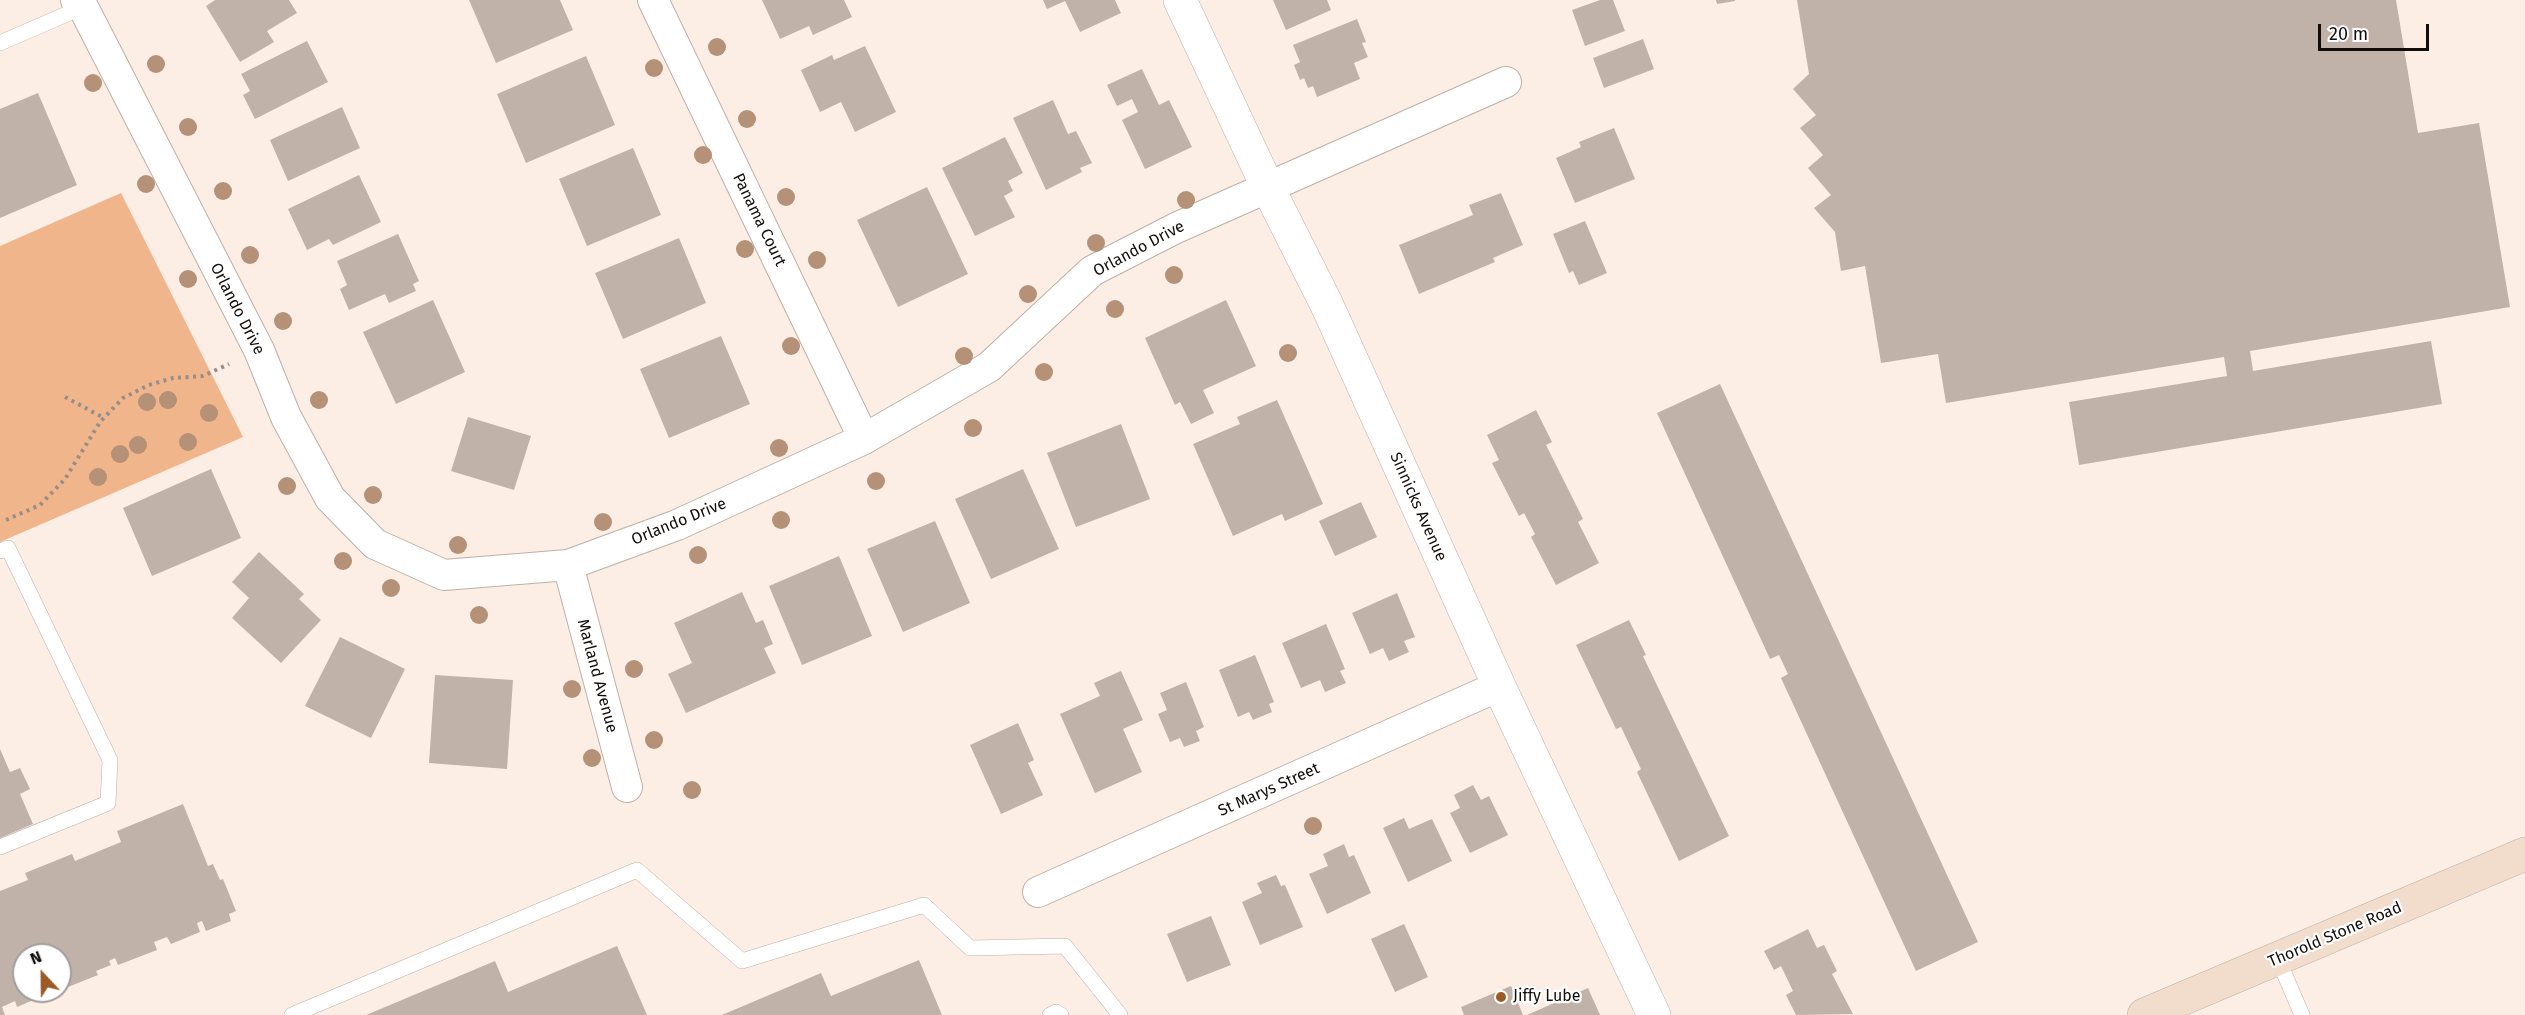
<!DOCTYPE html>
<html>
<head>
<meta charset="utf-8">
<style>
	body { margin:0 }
	#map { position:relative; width:2525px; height:1015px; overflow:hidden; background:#fdeee5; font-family:"Fira Sans",sans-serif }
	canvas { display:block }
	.north { position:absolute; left:12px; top:943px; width:60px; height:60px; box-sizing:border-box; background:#fff; border:2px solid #a09e9d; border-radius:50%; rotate:338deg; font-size:16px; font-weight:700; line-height:24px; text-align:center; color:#110d0a }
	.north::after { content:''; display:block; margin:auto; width:21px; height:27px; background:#9c5b26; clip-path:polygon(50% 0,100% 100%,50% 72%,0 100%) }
	.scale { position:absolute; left:2318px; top:24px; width:111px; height:27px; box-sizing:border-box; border:3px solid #110d0a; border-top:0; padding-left:8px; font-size:18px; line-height:21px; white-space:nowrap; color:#110d0a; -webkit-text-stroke:4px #fff; paint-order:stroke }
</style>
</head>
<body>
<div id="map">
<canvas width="2525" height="1015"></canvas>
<div class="north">N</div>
<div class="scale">20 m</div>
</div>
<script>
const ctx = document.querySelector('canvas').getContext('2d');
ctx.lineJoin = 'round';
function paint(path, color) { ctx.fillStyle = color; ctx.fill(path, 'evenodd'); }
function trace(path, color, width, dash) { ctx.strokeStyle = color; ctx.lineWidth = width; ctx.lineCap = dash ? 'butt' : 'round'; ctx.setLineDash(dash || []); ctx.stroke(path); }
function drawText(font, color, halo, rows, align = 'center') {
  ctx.font = font + ' "Fira Sans",sans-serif'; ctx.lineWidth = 4.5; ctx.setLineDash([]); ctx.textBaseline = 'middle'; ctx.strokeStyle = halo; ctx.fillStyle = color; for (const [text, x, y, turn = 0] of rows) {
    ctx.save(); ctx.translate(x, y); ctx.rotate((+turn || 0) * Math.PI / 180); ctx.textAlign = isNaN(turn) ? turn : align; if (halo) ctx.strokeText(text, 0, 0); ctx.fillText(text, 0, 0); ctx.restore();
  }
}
paint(new Path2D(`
	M 121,193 L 243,437 L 0,542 L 0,246 Z`), '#f1b58b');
paint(new Path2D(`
	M 215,0 L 289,0 L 297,13 L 267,31 L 274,42 L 240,62 L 206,6 Z
	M 469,0 L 560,0 L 573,30 L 496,63 Z
	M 762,0 L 844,0 L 852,17 L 813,35 L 809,26 L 780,39 Z
	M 1043,0 L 1115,0 L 1121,13 L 1080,32 L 1065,1 L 1047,9 Z
	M 1273,0 L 1327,0 L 1331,10 L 1286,30 Z
	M 1600,0 L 1613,0 L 1625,31 L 1585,46 L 1572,10 Z
	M 1716,0 L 1735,0 L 1735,1 L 1717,4 Z
	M 1797,0 L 2396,0 L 2418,133 L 2479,123 L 2510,307 L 2250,351 L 2253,371 L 2431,341 L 2442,404 L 2079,465 L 2069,402 L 2227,376 L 2224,357 L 1946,403 L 1938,354 L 1881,363 L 1865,266 L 1841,271 L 1835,232 L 1814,208 L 1831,195 L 1808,168 L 1823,155 L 1800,128 L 1816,115 L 1793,89 L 1809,74 Z
	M 1357,19 L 1366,42 L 1362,43 L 1368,57 L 1354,63 L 1360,79 L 1317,97 L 1313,86 L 1308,88 L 1304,78 L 1300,80 L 1294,65 L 1300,62 L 1293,45 Z
	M 1643,39 L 1654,69 L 1604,88 L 1593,58 Z
	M 307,41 L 328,82 L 255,119 L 243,95 L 250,91 L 241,74 Z
	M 865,46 L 896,112 L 855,132 L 841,102 L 820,112 L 801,70 L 832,55 L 834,60 Z
	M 586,56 L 615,125 L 526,163 L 497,94 Z
	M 1142,69 L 1159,105 L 1169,100 L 1192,147 L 1145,169 L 1122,120 L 1138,112 L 1132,99 L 1117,106 L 1107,85 Z
	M 38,93 L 77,185 L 0,218 L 0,109 Z
	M 1053,100 L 1068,134 L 1076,131 L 1092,163 L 1080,168 L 1082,172 L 1046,190 L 1013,118 Z
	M 342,107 L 360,148 L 288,181 L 270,140 Z
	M 1614,128 L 1635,179 L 1575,203 L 1556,158 L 1581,147 L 1579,142 Z
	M 1005,137 L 1023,173 L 1008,181 L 1013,191 L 1004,196 L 1015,217 L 975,236 L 942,168 Z
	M 633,148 L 661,215 L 587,246 L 559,179 Z
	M 359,175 L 381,222 L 333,245 L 329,239 L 307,250 L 288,209 Z
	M 927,187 L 968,274 L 898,307 L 857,220 Z
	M 1501,193 L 1523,245 L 1493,258 L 1495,262 L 1419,294 L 1399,245 L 1473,215 L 1469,205 Z
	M 1585,221 L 1607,273 L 1579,285 L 1573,271 L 1569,273 L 1553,234 Z
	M 398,234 L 419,281 L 413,284 L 416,291 L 389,303 L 385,294 L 349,310 L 340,289 L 347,285 L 337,261 Z
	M 679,238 L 706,303 L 623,339 L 595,273 Z
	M 433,300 L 465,372 L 396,404 L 363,332 Z
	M 1226,300 L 1256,366 L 1203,390 L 1214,413 L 1191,424 L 1180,402 L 1175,405 L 1145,338 Z
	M 721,336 L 750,404 L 669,438 L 640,369 Z
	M 1720,384 L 1978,942 L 1916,971 L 1781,678 L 1788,674 L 1779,655 L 1770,659 L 1657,413 Z
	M 1277,400 L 1323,504 L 1285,521 L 1282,514 L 1233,536 L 1193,444 L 1240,424 L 1237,417 Z
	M 1536,410 L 1552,442 L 1546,445 L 1583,519 L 1578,522 L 1599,563 L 1556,585 L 1531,537 L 1535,534 L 1524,513 L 1519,516 L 1492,463 L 1499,460 L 1487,435 Z
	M 468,417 L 531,436 L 514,490 L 451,471 Z
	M 1121,424 L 1150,499 L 1076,527 L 1047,453 Z
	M 211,469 L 241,538 L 152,576 L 123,508 Z
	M 1023,469 L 1059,549 L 991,579 L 955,499 Z
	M 1361,502 L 1377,537 L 1335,556 L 1319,521 Z
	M 935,521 L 970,603 L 903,632 L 867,549 Z
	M 259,552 L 304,594 L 299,599 L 321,620 L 281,663 L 232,618 L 249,598 L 232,582 Z
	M 839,556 L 872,636 L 802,665 L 769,586 Z
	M 742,592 L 756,623 L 763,620 L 773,644 L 764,648 L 776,673 L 686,713 L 668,674 L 692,663 L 674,623 Z
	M 1397,593 L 1415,637 L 1404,641 L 1409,652 L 1389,661 L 1383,648 L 1370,654 L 1352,613 Z
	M 1629,620 L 1646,655 L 1643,656 L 1729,836 L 1679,861 L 1637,772 L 1641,769 L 1621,727 L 1616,729 L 1576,645 Z
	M 1326,624 L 1345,669 L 1340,671 L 1346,683 L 1325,692 L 1320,680 L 1301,688 L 1282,643 Z
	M 340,637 L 405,669 L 371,738 L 305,706 Z
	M 1255,655 L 1274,702 L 1269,704 L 1272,712 L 1253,720 L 1249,712 L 1238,717 L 1219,670 Z
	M 1121,671 L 1143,720 L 1123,729 L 1142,772 L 1095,793 L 1060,714 L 1100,696 L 1094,683 Z
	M 435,675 L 513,680 L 507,769 L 429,763 Z
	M 1186,682 L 1204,727 L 1196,731 L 1200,741 L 1184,747 L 1180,738 L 1170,742 L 1158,714 L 1167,710 L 1160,693 Z
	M 1018,723 L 1034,760 L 1028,763 L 1043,795 L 1001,814 L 970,745 Z
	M 0,749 L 10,772 L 20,768 L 30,789 L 20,794 L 33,824 L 0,838 Z
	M 1473,785 L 1481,800 L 1489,796 L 1508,835 L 1470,853 L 1450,813 L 1460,808 L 1454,795 Z
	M 183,804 L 208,866 L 213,864 L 220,880 L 223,879 L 236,911 L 229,914 L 231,921 L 206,931 L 202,921 L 197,923 L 200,932 L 171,944 L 167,937 L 154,942 L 157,950 L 118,965 L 115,958 L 109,961 L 111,965 L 96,971 L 98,975 L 63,989 L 60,981 L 60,955 L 24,955 L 24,991 L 35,991 L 38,998 L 17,1007 L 15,1001 L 2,1007 L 5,1015 L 0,1015 L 0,891 L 28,880 L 25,873 L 72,854 L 75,861 L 121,842 L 117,831 Z
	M 1404,818 L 1409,829 L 1432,819 L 1452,861 L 1408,882 L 1383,828 Z
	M 1344,844 L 1349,857 L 1354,855 L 1371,893 L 1327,914 L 1309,874 L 1328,866 L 1323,854 Z
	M 1276,875 L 1281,886 L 1285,885 L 1303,927 L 1260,945 L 1242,902 L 1262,893 L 1257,883 Z
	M 1211,916 L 1231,965 L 1187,982 L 1167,934 Z
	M 1404,924 L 1428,977 L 1395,992 L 1371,939 Z
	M 1808,929 L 1817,948 L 1824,945 L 1837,971 L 1832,974 L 1853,1014 L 1796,1015 L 1786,995 L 1793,991 L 1781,966 L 1774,970 L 1764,951 Z
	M 617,946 L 647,1015 L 366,1015 L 495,961 L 508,992 Z
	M 919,960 L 942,1015 L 722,1015 L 821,973 L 831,996 Z
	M 1511,986 L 1523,1015 L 1464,1015 L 1461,1007 Z
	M 1588,988 L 1600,1015 L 1527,1015 Z`), '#c0b2a9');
const service = new Path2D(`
	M 0,43 L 83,7
	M 0,551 L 8,548 L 110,760 L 108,803 L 0,847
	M 2278,959 L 2302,1015
	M 292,1015 L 637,870 L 742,961 L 924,905 L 970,948 L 1065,946 L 1120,1015
	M 1050,1015 L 1056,1012 L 1061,1015`);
const minor = new Path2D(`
	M 76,0 L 83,7 L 259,350 L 286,417 L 330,498 L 375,544 L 444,575 L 568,565 L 677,525 L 864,439 L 989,367 L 1092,271 L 1176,228 L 1506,82
	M 653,0 L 864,439
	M 568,565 L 627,787
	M 1038,892 L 1499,686`);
const tertiary = new Path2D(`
	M 1180,0 L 1268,188 L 1326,303 L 1499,686 L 1654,1015`);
const secondary = new Path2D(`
	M 2144,1015 L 2525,854`);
trace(service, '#bdb0a7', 16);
trace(minor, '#bdb0a7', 32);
trace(tertiary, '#bdb0a7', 34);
trace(secondary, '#bdb0a7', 34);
trace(new Path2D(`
	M 65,397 L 104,418
	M 6,520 L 40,505 L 65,479 L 100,422 L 123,398 L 149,385 L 173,378 L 203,376 L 229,364`), '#988e88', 4, [3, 4.5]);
trace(service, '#fff', 15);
trace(minor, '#fff', 30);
trace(tertiary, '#fff', 33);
trace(secondary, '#f2dccc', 33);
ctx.fillStyle = '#b49177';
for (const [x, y] of [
	[717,47],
	[156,64],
	[654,68],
	[93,83],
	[747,119],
	[188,127],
	[703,155],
	[146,184],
	[223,191],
	[786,197],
	[1186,200],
	[1096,243],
	[745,249],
	[250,255],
	[817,260],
	[1174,275],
	[188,279],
	[1028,294],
	[1115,309],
	[283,321],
	[791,346],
	[1288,353],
	[964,356],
	[1044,372],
	[168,400],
	[319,400],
	[147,402],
	[209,413],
	[973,428],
	[188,442],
	[138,445],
	[779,448],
	[120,454],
	[98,477],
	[876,481],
	[287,486],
	[373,495],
	[781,520],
	[603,522],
	[458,545],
	[698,555],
	[343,561],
	[391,588],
	[479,615],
	[634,669],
	[572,689],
	[654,740],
	[592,758],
	[692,790],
	[1313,826]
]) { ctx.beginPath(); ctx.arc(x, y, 9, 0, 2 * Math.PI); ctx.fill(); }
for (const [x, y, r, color] of [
	[1501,997,6,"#9c5b26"]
]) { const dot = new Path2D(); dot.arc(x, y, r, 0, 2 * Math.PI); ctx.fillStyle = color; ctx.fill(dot); trace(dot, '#fff', 2); }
drawText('16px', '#110d0a', '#fff', [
	["Panama Court",759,220,64],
	["Orlando Drive",1139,249,-28],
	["Orlando Drive",237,309,63],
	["Sinnicks Avenue",1418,507,66],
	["Orlando Drive",679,522,-22],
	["Marland Avenue",597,676,75],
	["St Marys Street",1269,790,-24],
	["Thorold Stone Road",2335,935,-23]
]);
drawText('16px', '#110d0a', '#fff', [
	["Jiffy Lube",1513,997]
], 'left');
</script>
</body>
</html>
